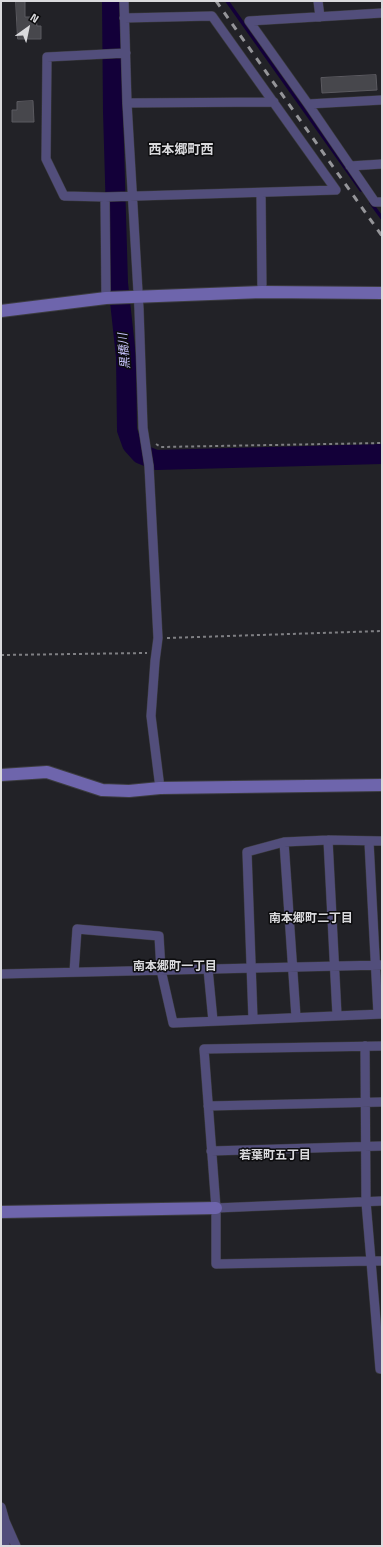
<!DOCTYPE html>
<html>
<head>
<meta charset="utf-8">
<style>
	body { margin:0 }
	#map { position:relative; width:383px; height:1547px; overflow:hidden; background:#222227; font-family:"Titillium Web",sans-serif }
	canvas { display:block }
	.frame { position:absolute; inset:0; border:2px solid #dadadd; pointer-events:none }
	.north { position:absolute; left:8px; top:8px; width:40px; height:40px; -webkit-text-stroke:3px #0c0c0e; paint-order:stroke; rotate:33deg; font-size:11px; font-weight:700; line-height:16px; text-align:center; color:#dadadd }
	.north::after { content:''; display:block; margin:auto; width:14px; height:18px; background:#dadadd; clip-path:polygon(50% 0,100% 100%,50% 72%,0 100%) }
</style>
</head>
<body>
<div id="map">
<canvas width="383" height="1547"></canvas>
<div class="frame"></div>
<div class="north">N</div>
</div>
<script>
const ctx = document.querySelector('canvas').getContext('2d');
ctx.lineJoin = 'round';
function trace(path, color, width, dash) { ctx.strokeStyle = color; ctx.lineWidth = width; ctx.lineCap = dash ? 'butt' : 'round'; ctx.setLineDash(dash || []); ctx.stroke(path); }
function paint(path, color) { ctx.fillStyle = color; ctx.fill(path, 'evenodd'); }
function drawText(font, color, halo, rows, align = 'center') {
  ctx.font = font + ' "Titillium Web","Noto Sans JP",sans-serif'; ctx.lineWidth = 3; ctx.setLineDash([]); ctx.textBaseline = 'middle'; ctx.strokeStyle = halo; ctx.fillStyle = color; for (const [text, x, y, turn = 0] of rows) {
    ctx.save(); ctx.translate(x, y); ctx.rotate((+turn || 0) * Math.PI / 180); ctx.textAlign = isNaN(turn) ? turn : align; if (halo) ctx.strokeText(text, 0, 0); ctx.fillText(text, 0, 0); ctx.restore();
  }
}
trace(new Path2D(`
	M 227,1 L 361,190
	M 371,203 L 382,218`), '#130039', 3.5);
trace(new Path2D(`
	M 112,1 L 113,112 L 118,283 L 126,357 L 127,430 L 132,444 L 141,454 L 156,460 L 382,454`), '#130039', 20);
const building = new Path2D(`
	M 16,1 L 25,1 L 25,17 L 36,17 L 37,26 L 41,26 L 41,39 L 18,39 Z
	M 376,75 L 377,90 L 322,93 L 321,78 Z
	M 33,101 L 34,122 L 12,122 L 12,110 L 17,110 L 17,102 Z`);
paint(building, '#47474c');
trace(building, '#5b5a60', 1);
const street = new Path2D(`
	M 124,1 L 127,103 L 139,309 L 143,428 L 149,466 L 158,638 L 155,661 L 151,716 L 160,788
	M 318,1 L 320,17
	M 124,18 L 212,16 L 336,190
	M 249,21 L 308,104 L 375,202 L 382,202
	M 249,21 L 382,13
	M 126,53 L 47,57 L 46,159 L 64,196 L 105,197 L 336,190
	M 127,103 L 274,102
	M 308,104 L 382,100
	M 350,166 L 382,164
	M 261,193 L 262,292
	M 105,197 L 106,298
	M 328,840 L 337,1015
	M 284,842 L 296,1017
	M 369,842 L 378,1014
	M 208,969 L 213,1021
	M 74,972 L 77,929 L 159,936 L 161,970 L 173,1023 L 382,1014
	M 1,974 L 382,965
	M 253,1019 L 247,852 L 284,842 L 328,840 L 382,841
	M 365,1046 L 366,1202 L 371,1261 L 382,1261
	M 382,1046 L 204,1049 L 216,1208 L 216,1264 L 371,1261 L 380,1369 L 382,1369
	M 208,1106 L 382,1102
	M 211,1151 L 382,1146
	M 216,1208 L 382,1201
	M 1,1507 L 5,1521 L 16,1546
	M 5,1546 L 5,1525`);
const secondary = new Path2D(`
	M 1,311 L 106,298 L 262,292 L 382,293
	M 1,775 L 47,772 L 102,790 L 129,791 L 160,788 L 382,785
	M 1,1212 L 216,1208`);
trace(street, '#3c3c40', 10);
trace(secondary, '#3c3c40', 14);
trace(new Path2D(`
	M 156,444 L 161,447 L 382,443
	M 167,638 L 382,631
	M 1,655 L 147,653`), '#7f7f83', 2, [3, 3]);
trace(street, '#524e7b', 9);
trace(secondary, '#6e65ac', 12);
trace(new Path2D(`
	M 216,1 L 382,236`), '#959599', 3, [7, 7]);
drawText('italic 12px', '#c6c2fb', '#0c0c0e', [
	["黒橋川",125,351,-95]
]);
drawText('bold 12px', '#dadadd', '#0c0c0e', [
	["南本郷町二丁目",311,919],
	["南本郷町一丁目",175,967],
	["若葉町五丁目",275,1156]
]);
drawText('bold 13px', '#dadadd', '#0c0c0e', [
	["西本郷町西",181,151]
]);
</script>
</body>
</html>
